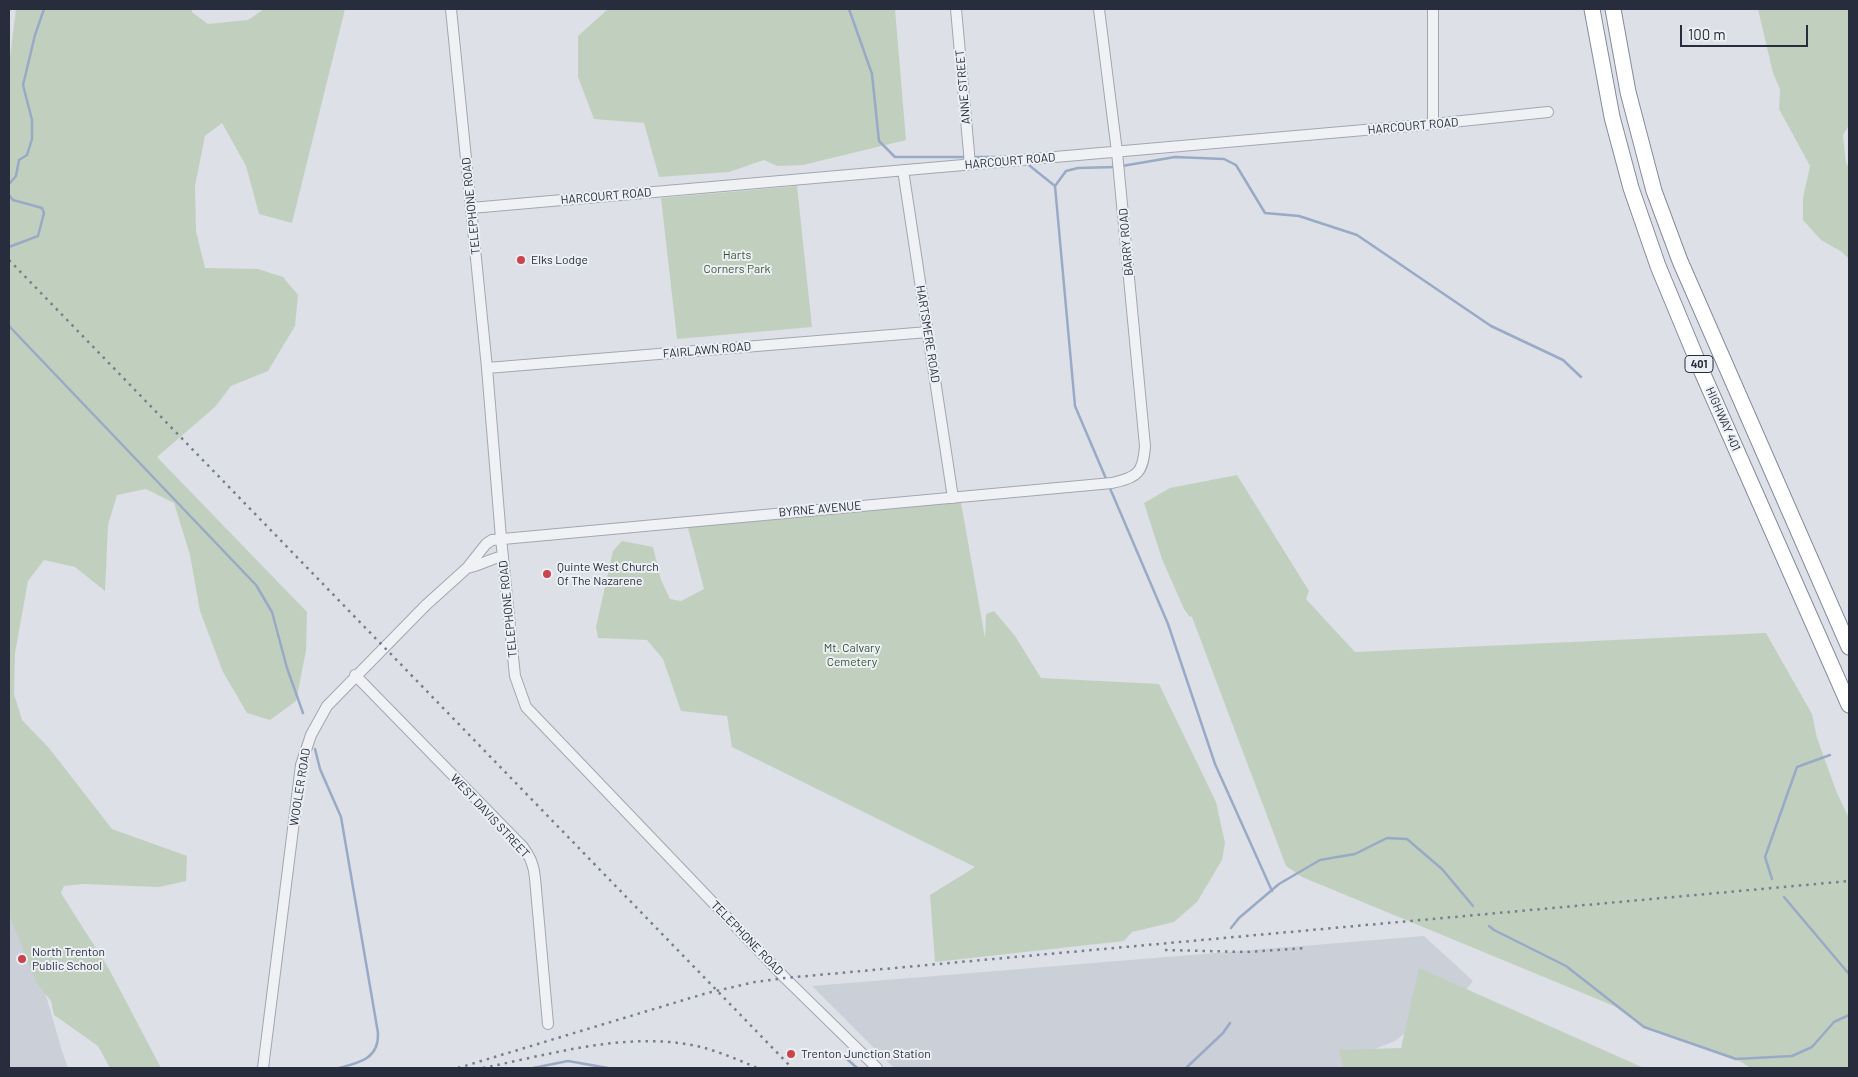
<!DOCTYPE html>
<html>
<head>
<meta charset="utf-8">
<style>
	body { margin:0 }
	#map { position:relative; width:1858px; height:1077px; overflow:hidden; background:#dde0e6; font-family:Barlow,sans-serif }
	canvas { display:block }
	.frame { position:absolute; inset:0; border:10px solid #272d3c; pointer-events:none }
	.scale { position:absolute; left:1680px; top:25px; width:128px; height:22px; box-sizing:border-box; border:2px solid #272d3c; border-top:0; padding-left:6px; font-size:15px; line-height:18px; white-space:nowrap; color:#272d3c; -webkit-text-stroke:4px #eceff4; paint-order:stroke }
</style>
</head>
<body>
<div id="map">
<canvas width="1858" height="1077"></canvas>
<div class="frame"></div>
<div class="scale">100 m</div>
</div>
<script>
const ctx = document.querySelector('canvas').getContext('2d');
ctx.lineJoin = 'round';
function paint(path, color) { ctx.fillStyle = color; ctx.fill(path, 'evenodd'); }
function trace(path, color, width, dash) { ctx.strokeStyle = color; ctx.lineWidth = width; ctx.lineCap = dash ? 'butt' : 'round'; ctx.setLineDash(dash || []); ctx.stroke(path); }
function drawText(font, color, halo, rows, align = 'center') {
  ctx.font = font + ' Barlow,sans-serif'; ctx.lineWidth = 4; ctx.setLineDash([]); ctx.textBaseline = 'middle'; ctx.strokeStyle = halo; ctx.fillStyle = color; for (const [text, x, y, turn = 0] of rows) {
    ctx.save(); ctx.translate(x, y); ctx.rotate((+turn || 0) * Math.PI / 180); ctx.textAlign = isNaN(turn) ? turn : align; if (halo) ctx.strokeText(text, 0, 0); ctx.fillText(text, 0, 0); ctx.restore();
  }
}
paint(new Path2D(`
	M 9,867 L 62,1051 L 68,1068 L 9,1068 Z
	M 1424,936 L 1473,981 L 1434,1029 L 1405,1033 L 1395,1041 L 1359,1055 L 1343,1068 L 894,1068 L 812,986 Z`), '#cbcfd8');
paint(new Path2D(`
	M 16,9 L 192,9 L 192,12 L 208,24 L 248,20 L 264,9 L 345,9 L 292,223 L 259,214 L 246,166 L 222,123 L 205,136 L 195,186 L 196,231 L 205,268 L 258,269 L 283,277 L 298,295 L 295,326 L 268,371 L 231,386 L 215,407 L 157,457 L 307,612 L 306,651 L 296,701 L 270,720 L 247,713 L 223,672 L 200,611 L 190,555 L 174,503 L 146,489 L 117,495 L 108,525 L 105,591 L 75,567 L 44,560 L 28,581 L 15,653 L 14,694 L 22,720 L 49,748 L 112,829 L 187,856 L 186,881 L 159,887 L 83,884 L 64,886 L 61,893 L 109,969 L 161,1068 L 110,1068 L 98,1046 L 54,1015 L 51,1001 L 36,982 L 9,914 L 9,65 Z
	M 608,9 L 895,9 L 906,140 L 803,165 L 777,166 L 764,160 L 729,172 L 659,177 L 644,123 L 594,119 L 578,77 L 578,36 Z
	M 1758,9 L 1849,9 L 1849,125 L 1843,135 L 1846,163 L 1849,168 L 1849,259 L 1842,252 L 1821,240 L 1803,220 L 1803,198 L 1810,166 L 1779,109 L 1780,89 L 1773,73 Z
	M 797,186 L 812,327 L 677,339 L 661,198 Z
	M 1237,475 L 1309,591 L 1306,599 L 1355,652 L 1766,633 L 1812,714 L 1817,738 L 1837,793 L 1849,818 L 1849,1068 L 1751,1068 L 1736,1059 L 1644,1027 L 1614,1006 L 1302,877 L 1286,866 L 1192,617 L 1189,616 L 1184,609 L 1162,559 L 1144,503 L 1170,488 Z
	M 960,497 L 985,638 L 986,614 L 994,611 L 1015,636 L 1041,678 L 1159,684 L 1216,802 L 1225,843 L 1222,860 L 1197,902 L 1174,922 L 1132,932 L 1124,941 L 935,962 L 930,895 L 975,867 L 732,747 L 727,716 L 681,711 L 663,659 L 647,640 L 598,638 L 596,627 L 613,551 L 622,541 L 653,547 L 661,580 L 670,599 L 681,601 L 704,589 L 687,524 Z
	M 1419,968 L 1644,1068 L 1343,1068 L 1339,1050 L 1401,1048 Z`), '#c1d0be');
trace(new Path2D(`
	M 849,9 L 872,74 L 879,141 L 895,157 L 966,157
	M 972,157 L 1006,157
	M 1025,162 L 1055,186
	M 1122,166 L 1175,157 L 1224,159 L 1236,165 L 1265,213 L 1299,216 L 1357,235 L 1491,326 L 1563,360 L 1581,377
	M 9,184 L 16,176 L 19,160 L 27,155 L 32,139 L 32,120 L 23,85 L 35,35 L 44,9
	M 9,195 L 13,200 L 42,208 L 44,213 L 38,236 L 9,247
	M 9,326 L 256,585 L 272,612 L 287,668 L 303,713
	M 1107,481 L 1075,406 L 1055,186 L 1066,171 L 1078,168 L 1116,167
	M 1109,486 L 1168,624 L 1215,764 L 1272,891
	M 315,749 L 320,769 L 341,817 L 378,1033 C 379,1059 359,1063 339,1068
	M 1772,879 L 1765,857 L 1797,767 L 1830,755
	M 1784,897 L 1849,974
	M 1489,926 L 1494,930 L 1566,966 L 1644,1027 L 1736,1059 L 1792,1056 L 1812,1047 L 1834,1022 L 1849,1015
	M 1231,928 L 1239,918 L 1279,884 L 1320,860 L 1355,854 L 1387,838 L 1407,839 L 1442,869 L 1473,906
	M 847,1059 L 857,1068
	M 533,1068 L 568,1061 L 608,1068
	M 1186,1068 L 1223,1033 L 1230,1023`), '#99aac6', 2.5);
const minor = new Path2D(`
	M 451,9 L 487,368 L 501,538 L 515,676 L 526,707 L 785,978 L 877,1068
	M 956,9 L 970,164
	M 1433,124 L 1433,9
	M 903,170 L 953,498
	M 471,208 L 1433,124 L 1548,112
	M 487,368 L 928,332
	M 467,568 C 479,566 490,559 503,556
	M 355,675 L 523,847 C 530,857 534,865 535,878 L 548,1024
	M 263,1068 L 301,765 L 311,735 L 327,706 L 426,605 L 467,568 L 486,544 L 492,540 L 1112,483 C 1138,477 1143,473 1145,446 L 1117,152 L 1099,9`);
const highway = new Path2D(`
	M 1592,9 L 1612,117 L 1631,188 L 1658,266 L 1702,372 L 1849,705
	M 1613,9 L 1628,92 L 1654,191 L 1680,261 L 1849,647`);
trace(minor, '#a3a7b0', 12);
trace(highway, '#858c9d', 17);
trace(minor, '#eff1f5', 10);
trace(highway, '#fff', 15);
trace(new Path2D(`
	M 9,260 L 792,1068
	M 1165,950 L 1246,952 L 1307,948
	M 458,1068 L 707,993 L 755,982 L 785,978 L 1849,881
	M 483,1068 C 552,1054 630,1030 701,1047 C 720,1052 739,1060 757,1068`), '#777e8f', 2.5, [2.5, 5]);
for (const [x, y, r, color] of [
	[521,260,5,"#c9444c"],
	[547,574,5,"#c9444c"],
	[22,959,5,"#c9444c"],
	[791,1054,5,"#c9444c"]
]) { const dot = new Path2D(); dot.arc(x, y, r, 0, 2 * Math.PI); ctx.fillStyle = color; ctx.fill(dot); trace(dot, '#eceff4', 2); }
for (const [x, y, w] of [
	[1699,364,28]
]) { const box = new Path2D(); box.roundRect(x - w / 2, y - 8.5, w, 17, 4); ctx.fillStyle = '#eceff4'; ctx.fill(box); trace(box, '#272d3c', 1); }
drawText('bold 11px', '#272d3c', null, [
	["401",1699,364]
]);
drawText('12px', '#272d3c', '#eceff4', [
	["ANNE STREET",963,87,-95],
	["HARCOURT ROAD",1413,126,-5],
	["HARCOURT ROAD",1010,161,-5],
	["HARCOURT ROAD",606,196,-5],
	["TELEPHONE ROAD",471,206,-96],
	["BARRY ROAD",1126,242,-95],
	["HARTSMERE ROAD",928,334,81],
	["FAIRLAWN ROAD",707,350,-5],
	["HIGHWAY 401",1723,419,66],
	["BYRNE AVENUE",820,509,-5],
	["TELEPHONE ROAD",508,609,-96],
	["WOOLER ROAD",300,787,-81],
	["WEST DAVIS STREET",490,816,47],
	["TELEPHONE ROAD",747,938,46]
]);
drawText('12px', '#385835', '#eceff4', [
	["Harts",737,255],
	["Corners Park",737,269],
	["Mt. Calvary",852,648],
	["Cemetery",852,662]
]);
drawText('12px', '#272d3c', '#eceff4', [
	["Elks Lodge",531,260],
	["Quinte West Church",557,567],
	["Of The Nazarene",557,581],
	["North Trenton",32,952],
	["Public School",32,966],
	["Trenton Junction Station",801,1054]
], 'left');
</script>
</body>
</html>
